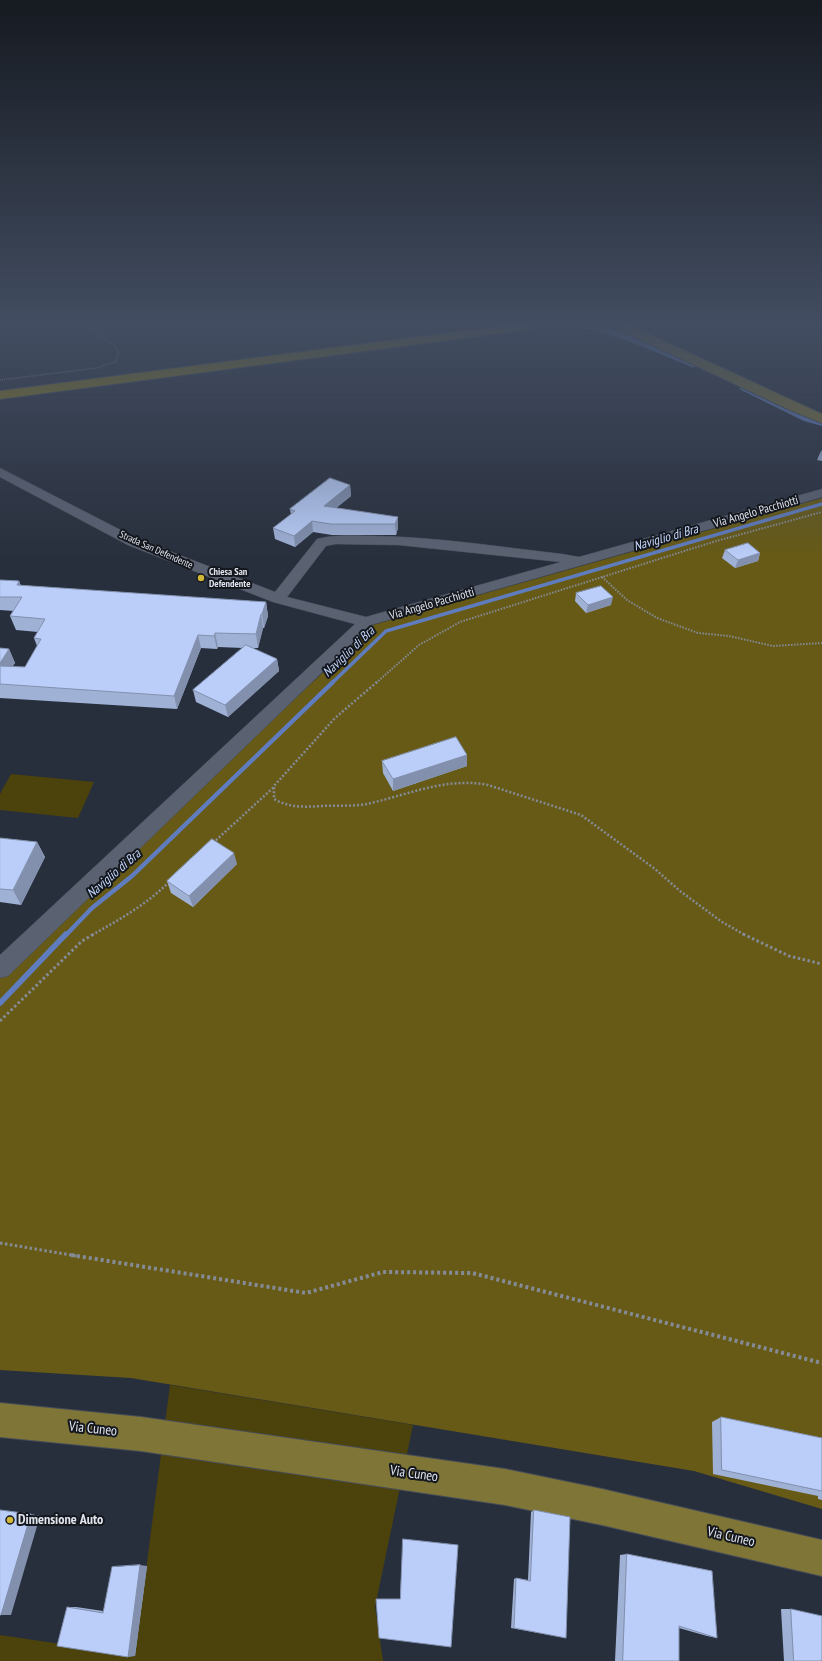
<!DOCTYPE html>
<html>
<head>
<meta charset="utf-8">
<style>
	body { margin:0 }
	canvas { display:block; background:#282f3c }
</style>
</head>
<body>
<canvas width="822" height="1661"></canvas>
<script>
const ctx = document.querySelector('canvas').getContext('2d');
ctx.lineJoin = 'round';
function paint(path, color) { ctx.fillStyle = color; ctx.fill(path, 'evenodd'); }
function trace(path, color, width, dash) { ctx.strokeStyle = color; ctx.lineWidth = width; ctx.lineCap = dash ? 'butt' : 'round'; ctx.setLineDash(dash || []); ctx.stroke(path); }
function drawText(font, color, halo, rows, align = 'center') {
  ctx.font = font + ' "PT Sans Narrow",sans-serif'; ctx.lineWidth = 4; ctx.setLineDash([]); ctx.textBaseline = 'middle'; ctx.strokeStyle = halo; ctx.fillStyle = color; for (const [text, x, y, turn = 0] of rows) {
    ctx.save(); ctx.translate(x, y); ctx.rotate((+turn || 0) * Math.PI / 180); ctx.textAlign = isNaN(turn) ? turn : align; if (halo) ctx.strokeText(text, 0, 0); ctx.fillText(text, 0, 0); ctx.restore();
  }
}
paint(new Path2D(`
	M 11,774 L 94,782 L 78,818 L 0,810 L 0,794 Z
	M 170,1385 L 413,1425 L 375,1607 L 383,1661 L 0,1661 L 0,1635 L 135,1655 Z`), '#4c420c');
paint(new Path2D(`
	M 822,498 L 822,1509 L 694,1471 L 131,1378 L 0,1370 L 0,978 L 373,625 Z`), '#675a16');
trace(new Path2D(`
	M 332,683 L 386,631 L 822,504`), '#5f7cbf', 3.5);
trace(new Path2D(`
	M 66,935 L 92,908 L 132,876 L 333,682`), '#5f7cbf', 4.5);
trace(new Path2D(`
	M 0,1003 L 66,934`), '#5f7cbf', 5.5);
paint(new Path2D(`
	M 585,326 C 609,322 673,353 698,363 L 700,365 L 698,367 L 692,367 L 626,340 L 586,328 Z
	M 744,385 L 812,417 L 822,420 L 822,426 L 804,421 L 741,390 L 739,388 Z`), '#5f7cbf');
const minor = new Path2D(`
	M 0,468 L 138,539 L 275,592 L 317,539 C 336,534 355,536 374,536 C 437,537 500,547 562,554 L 579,557 L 822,489 L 822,497 L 371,625 L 8,976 L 0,978 L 0,955 L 355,624 L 273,602 L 128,545 L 0,477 ZM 336,544 L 399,545 L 561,562 L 366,617 L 287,597 L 326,546 Z`);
const major = new Path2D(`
	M 616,326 L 631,326 L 822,414 L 822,423 L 790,410 L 618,329 Z
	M 0,1403 L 141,1417 L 505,1469 L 602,1489 L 822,1540 L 822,1576 L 602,1525 L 505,1505 L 141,1451 L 0,1437 Z`);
const highway = new Path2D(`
	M 501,326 L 531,326 L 529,329 L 525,330 L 0,399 L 0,391 Z`);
trace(minor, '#474d58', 1);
trace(major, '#474d58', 2);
trace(highway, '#474d58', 2);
trace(new Path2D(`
	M 0,380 L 97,368 L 115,362 L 119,353 L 114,345 L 85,326`), '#858b96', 1.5, [1, 1]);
trace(new Path2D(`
	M 602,577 L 627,600 L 657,618 L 698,633 L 729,636 L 773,646 L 822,643
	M 376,683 L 419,645 L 460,622 L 713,542 L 822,512`), '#858b96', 2, [1.5, 1.5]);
trace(new Path2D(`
	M 377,682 L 335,718 L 274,786 L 274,799 C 290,808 304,807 322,806 C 337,805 356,807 371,803 C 410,794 447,777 488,785 L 581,815 L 655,869 L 680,891 L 722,922 L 745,935
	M 213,843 L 274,787
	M 92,935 C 119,920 147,904 169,882`), '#858b96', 2.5, [2, 2]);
trace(new Path2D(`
	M 743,934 L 789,956 L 822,964
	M 0,1021 L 82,941 L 94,934
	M 0,1243 L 77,1256`), '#858b96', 3, [2.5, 2.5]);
trace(new Path2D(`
	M 71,1255 L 306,1293 L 383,1272 L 472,1273 L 822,1363`), '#858b96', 4, [3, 3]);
paint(minor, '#5a6171');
paint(major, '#7e7536');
paint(highway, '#96830f');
paint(new Path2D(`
	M 822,450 L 822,461 L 817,460 L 820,453 Z
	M 350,485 L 351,496 L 336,508 L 398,517 L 398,528 L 396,535 L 332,535 L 313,532 L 295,547 L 275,539 L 273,528 L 291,515 L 290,509 Z
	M 725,550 L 760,553 L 758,561 L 735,568 L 722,558 Z
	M 0,580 L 19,581 L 21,586 L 266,602 L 268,616 L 264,628 L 263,628 L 258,648 L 251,648 L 277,659 L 279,671 L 228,717 L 196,702 L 193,690 L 243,648 L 218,647 L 217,649 L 201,648 L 177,709 L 0,698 L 0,648 L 9,649 L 15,663 L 12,667 L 25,667 L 37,646 L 34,638 L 38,632 L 16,630 L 10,616 L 14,611 L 0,610 Z
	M 576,593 L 611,605 L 586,613 L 575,601 Z
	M 382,761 L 467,766 L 393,791 L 383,773 Z
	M 0,838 L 37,842 L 45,857 L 21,905 L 0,902 Z
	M 237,864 L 193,907 L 171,893 L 167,881 Z
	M 721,1417 L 822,1438 L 822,1500 L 818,1499 L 818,1496 L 713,1474 L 712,1422 Z
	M 534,1510 L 566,1638 L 511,1628 L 514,1579 L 516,1578 L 528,1580 L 531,1512 Z
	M 627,1554 L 717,1638 L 707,1636 L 679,1628 L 679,1661 L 615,1661 L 620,1555 Z
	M 147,1566 L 135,1656 L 67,1607 L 76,1607 L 103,1611 Z
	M 781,1609 L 791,1609 L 822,1661 L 784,1661 Z`), '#a0b1d6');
paint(new Path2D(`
	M 350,485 L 351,496 L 325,517 L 324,506 Z
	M 398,517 L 398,528 L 396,535 L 395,524 Z
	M 312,521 L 313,532 L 295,547 L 294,536 Z
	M 760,553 L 758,561 L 735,568 L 738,560 Z
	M 19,581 L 24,595 L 17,585 Z
	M 613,597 L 611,605 L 586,613 L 588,605 Z
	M 266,602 L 268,616 L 264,628 L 262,614 Z
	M 261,614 L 263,628 L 258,648 L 256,634 Z
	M 215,633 L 218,647 L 217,649 L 214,636 Z
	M 198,635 L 201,648 L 177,709 L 174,696 Z
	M 9,649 L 15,663 L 4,679 L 0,670 L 0,663 Z
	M 277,659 L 279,671 L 228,717 L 225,705 Z
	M 467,755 L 467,766 L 393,791 L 393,779 Z
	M 37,842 L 45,857 L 21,905 L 13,890 Z
	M 234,853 L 237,864 L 193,907 L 189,896 Z
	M 31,1514 L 40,1516 L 11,1615 L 1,1615 Z
	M 140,1565 L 147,1566 L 135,1656 L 128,1657 Z`), '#8290ae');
const building = new Path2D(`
	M 330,478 L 350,485 L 324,506 L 398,517 L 395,524 L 331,524 L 312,521 L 294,536 L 273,528 L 295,511 L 290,509 Z
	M 748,543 L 760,553 L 738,560 L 725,550 Z
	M 0,580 L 19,581 L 17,585 L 266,602 L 262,614 L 261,614 L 256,634 L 215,633 L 214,636 L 198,635 L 174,696 L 0,684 L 0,666 L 25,667 L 41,639 L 34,638 L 45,619 L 10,616 L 22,597 L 0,597 Z
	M 601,586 L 613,597 L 588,605 L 576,593 Z
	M 246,645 L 277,659 L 225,705 L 193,690 Z
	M 0,648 L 9,649 L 0,663 Z
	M 456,737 L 467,755 L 393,779 L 382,761 Z
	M 0,838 L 37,842 L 13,890 L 0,889 Z
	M 212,839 L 234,853 L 189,896 L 167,881 Z
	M 721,1417 L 822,1438 L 822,1491 L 722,1470 Z
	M 0,1510 L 31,1514 L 1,1615 L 0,1615 Z
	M 534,1510 L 570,1517 L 566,1638 L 514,1628 L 516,1578 L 530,1581 Z
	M 403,1539 L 458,1545 L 451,1647 L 379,1638 L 376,1599 L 400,1599 Z
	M 627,1554 L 712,1571 L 717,1638 L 679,1626 L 679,1661 L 623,1661 Z
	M 140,1565 L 128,1657 L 57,1646 L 67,1607 L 103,1613 L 112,1567 Z
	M 791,1609 L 822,1616 L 822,1661 L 794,1661 Z`);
paint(building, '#bacef9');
trace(building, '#8290ae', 1);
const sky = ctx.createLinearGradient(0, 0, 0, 558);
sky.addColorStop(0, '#161a21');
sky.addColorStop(0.58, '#424d61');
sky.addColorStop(1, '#424d6100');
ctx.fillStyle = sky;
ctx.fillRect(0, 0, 822, 558);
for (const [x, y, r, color] of [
	[201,578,4,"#d0b836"],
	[10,1520,4,"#d0b836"]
]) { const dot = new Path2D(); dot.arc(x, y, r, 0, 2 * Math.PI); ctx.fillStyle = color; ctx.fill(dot); trace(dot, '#14171d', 1.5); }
drawText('10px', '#e1e5ee', '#14171d', [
	["Strada San Defendente",156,550,24]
]);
drawText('bold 10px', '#e1e5ee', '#14171d', [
	["Chiesa San",209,572],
	["Defendente",209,584]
], 'left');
drawText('12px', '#e1e5ee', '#14171d', [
	["Via Angelo Pacchiotti",756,512,-16],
	["Via Angelo Pacchiotti",432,604,-16]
]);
drawText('italic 13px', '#c4d6fb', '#14171d', [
	["Naviglio di Bra",666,538,-16],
	["Naviglio di Bra",349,652,-44],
	["Naviglio di Bra",114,874,-41]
]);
drawText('14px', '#e1e5ee', '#14171d', [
	["Via Cuneo",93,1429,6],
	["Via Cuneo",414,1474,8],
	["Via Cuneo",731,1537,13]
]);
drawText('bold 14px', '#e1e5ee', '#14171d', [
	["Dimensione Auto",18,1520]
], 'left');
</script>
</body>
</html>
